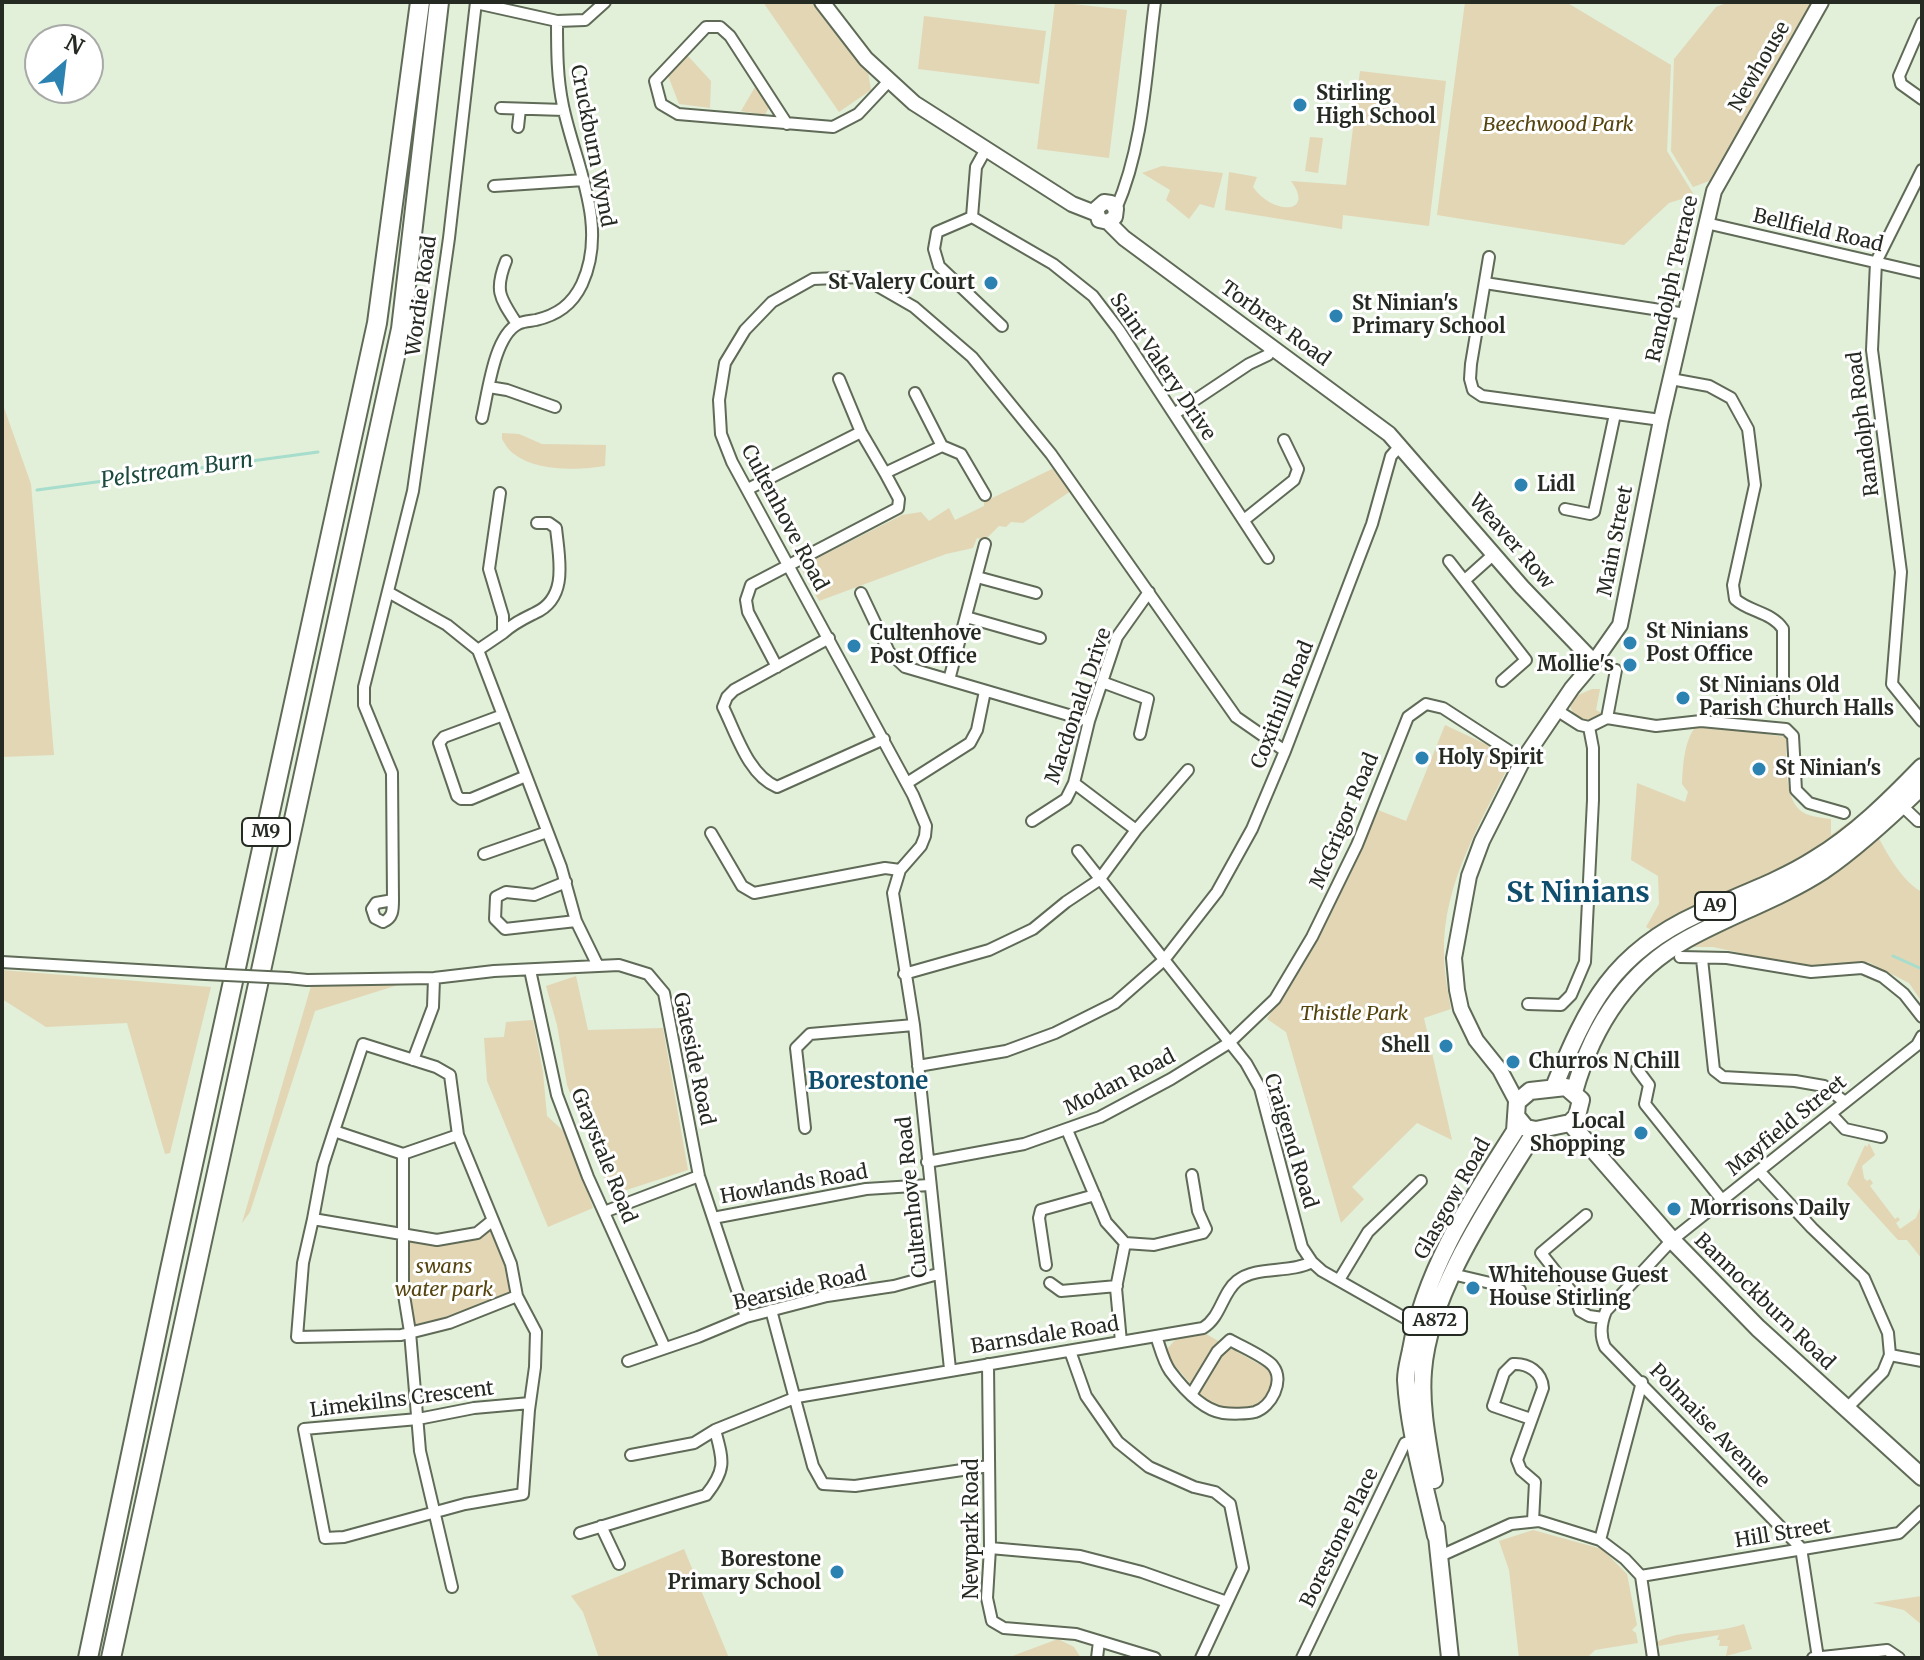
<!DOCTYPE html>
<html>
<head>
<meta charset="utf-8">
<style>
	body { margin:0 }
	#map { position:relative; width:1924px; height:1660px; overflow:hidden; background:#e2efd9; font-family:Merriweather,serif }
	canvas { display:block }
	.frame { position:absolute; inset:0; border:4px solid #252a22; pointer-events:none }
	.north { position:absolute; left:24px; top:24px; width:80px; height:80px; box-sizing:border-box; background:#fff; border:2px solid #a8aaa7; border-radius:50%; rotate:28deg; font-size:22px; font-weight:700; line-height:32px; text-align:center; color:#252a22 }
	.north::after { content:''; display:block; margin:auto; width:28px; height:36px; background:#2c83b2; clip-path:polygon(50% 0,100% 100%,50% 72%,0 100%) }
</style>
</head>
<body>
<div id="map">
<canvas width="1924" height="1660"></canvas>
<div class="frame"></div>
<div class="north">N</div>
</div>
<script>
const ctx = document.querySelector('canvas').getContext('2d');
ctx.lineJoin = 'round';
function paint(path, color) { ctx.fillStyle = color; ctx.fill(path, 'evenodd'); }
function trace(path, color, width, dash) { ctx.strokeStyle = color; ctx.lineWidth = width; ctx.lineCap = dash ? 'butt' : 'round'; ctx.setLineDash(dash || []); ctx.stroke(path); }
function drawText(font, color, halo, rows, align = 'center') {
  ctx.font = font + ' Merriweather,serif'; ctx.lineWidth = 6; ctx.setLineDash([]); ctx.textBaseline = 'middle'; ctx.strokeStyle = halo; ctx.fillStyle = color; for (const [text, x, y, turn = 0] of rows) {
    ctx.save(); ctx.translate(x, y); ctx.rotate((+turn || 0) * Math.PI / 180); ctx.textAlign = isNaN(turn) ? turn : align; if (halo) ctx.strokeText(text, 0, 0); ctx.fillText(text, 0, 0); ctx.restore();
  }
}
paint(new Path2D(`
	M 763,2 L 813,2 L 868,71 L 871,90 L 839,112 Z
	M 1055,2 L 1127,10 L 1109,158 L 1037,149 Z
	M 1465,2 L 1566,2 L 1671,65 L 1667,151 L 1694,195 L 1669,203 L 1624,245 L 1437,215 Z
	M 1729,2 L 1815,2 L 1709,181 L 1693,187 L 1671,151 L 1674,59 L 1716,7 Z
	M 924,16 L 1046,31 L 1039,84 L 918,69 Z
	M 688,56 L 711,81 L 710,108 L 679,104 L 667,73 Z
	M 1360,71 L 1446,81 L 1429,226 L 1343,215 L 1342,229 L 1225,210 L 1229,172 L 1257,177 L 1253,187 C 1272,215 1316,215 1291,181 L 1346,185 Z
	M 755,87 L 769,107 L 765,115 L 741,111 Z
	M 1310,137 L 1323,138 L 1318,173 L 1305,171 Z
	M 1162,166 L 1223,173 L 1214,208 L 1200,204 L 1189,219 L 1166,200 L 1170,190 L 1142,173 Z
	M 2,402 L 31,484 L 54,755 L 2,757 Z
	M 502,433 L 519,434 L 542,444 L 606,445 L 605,466 C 580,470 536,472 514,454 C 509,451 505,444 502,439 Z
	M 1054,468 L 1071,491 L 1023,523 L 1011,522 L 1006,527 L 999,526 L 985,540 L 977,538 L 973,548 L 946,554 L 819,601 L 800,567 L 902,515 L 921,512 L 929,521 L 949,508 L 955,520 L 984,506 L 984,502 Z
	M 1592,689 L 1600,689 L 1596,710 L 1602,713 L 1585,723 L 1575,718 L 1570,706 L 1576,696 Z
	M 1445,725 L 1513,757 C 1483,819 1442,883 1444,954 C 1444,972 1448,991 1451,1009 L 1424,1018 L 1452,1140 L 1417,1123 L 1352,1187 L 1364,1199 L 1341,1223 L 1286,1032 L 1267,1019 L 1318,937 L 1378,810 L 1406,821 Z
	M 1704,725 L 1786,737 C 1787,759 1782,803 1806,814 C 1814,817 1823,818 1831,819 L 1831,835 L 1865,810 C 1877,835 1897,879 1922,892 L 1922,1002 L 1909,983 L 1868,962 L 1800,966 L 1713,947 L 1681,947 L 1646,927 L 1659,904 L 1658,876 L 1631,860 L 1637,783 L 1685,802 L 1688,792 L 1682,784 C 1683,765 1684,741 1696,726 Z
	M 2,970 L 211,987 L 170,1153 L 165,1154 L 127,1023 L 46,1027 L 2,999 Z
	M 576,976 L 588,1030 L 663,1028 L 688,1170 L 611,1195 L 567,1085 L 557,1025 L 546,986 Z
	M 398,985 L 315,1011 L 250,1212 L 242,1223 L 311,986 Z
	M 533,1020 L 543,1072 L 547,1116 L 569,1136 L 593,1208 L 548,1227 L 487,1081 L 484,1038 L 504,1037 L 506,1022 Z
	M 1869,1143 L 1875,1155 L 1862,1166 L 1864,1178 L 1867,1181 L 1870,1179 L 1873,1183 L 1870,1186 L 1895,1219 L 1898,1217 L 1900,1220 L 1896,1223 L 1900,1229 L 1916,1218 L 1922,1203 L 1922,1259 L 1907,1240 L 1898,1240 L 1847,1184 L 1865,1145 L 1867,1147 Z
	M 493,1226 L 506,1261 L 513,1294 L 412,1328 L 406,1283 L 406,1239 L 436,1243 Z
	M 1206,1334 L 1271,1371 C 1277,1405 1245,1417 1216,1405 C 1202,1399 1193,1387 1183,1375 C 1176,1367 1168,1360 1167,1349 L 1176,1339 Z
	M 1533,1530 L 1602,1549 L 1627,1574 L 1637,1625 L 1632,1630 L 1636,1633 L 1638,1643 L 1595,1650 L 1587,1658 L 1519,1658 L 1509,1570 L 1499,1541 Z
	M 684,1549 L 729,1658 L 599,1658 L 583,1612 L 571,1596 Z
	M 1922,1596 L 1922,1625 L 1904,1610 L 1873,1603 Z
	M 1744,1624 L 1752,1649 L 1726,1656 L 1728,1646 L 1719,1646 L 1720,1640 L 1717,1640 L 1719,1635 L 1659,1646 L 1657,1642 C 1680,1629 1718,1634 1744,1624 Z
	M 1058,1639 L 1074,1647 L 1081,1658 L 1007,1658 Z`), '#e2d6b5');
trace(new Path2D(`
	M 37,490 L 318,452
	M 1893,956 L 1922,969`), '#a6ddcc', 3);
const street = new Path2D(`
	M 476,3 L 557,21 L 585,20 L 605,2
	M 1922,23 L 1899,76 L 1901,84 L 1922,99
	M 501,108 L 564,110
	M 787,124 L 730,36 L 720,27 L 706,27 L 655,81 L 661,104 L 678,114 L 833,127 L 858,114 L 889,81
	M 518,127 L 520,109
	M 986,149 L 976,167 L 972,217 L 1053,264 L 1093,296 L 1119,330 L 1268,558
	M 1922,170 L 1876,262 L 1872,350 L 1901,572 L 1892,684 L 1922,721
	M 494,186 L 584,180
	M 1116,209 C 1144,145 1146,71 1155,2
	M 972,217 L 937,232 L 934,249 L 939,266 L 1002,326
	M 1706,223 L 1922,273
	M 1489,257 L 1471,364 L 1470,379 L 1473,390 L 1482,396 L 1661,420
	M 506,261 C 494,291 500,298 517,324
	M 1485,283 L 1686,314
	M 839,379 L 861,432 L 885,473 L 942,446
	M 1671,379 L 1709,386 L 1731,398 L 1748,429 L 1755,485 L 1733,585 L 1735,599 C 1749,612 1772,612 1783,629 L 1783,704
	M 489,387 L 507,390 L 555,407
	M 915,393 L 942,446 L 961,454 L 985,495
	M 1174,414 L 1249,364 L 1268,355 L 1272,346
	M 482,418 C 488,393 494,336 518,324 C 523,321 531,321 536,320 C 557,315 572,305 582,284 C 609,225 575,164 563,106 C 557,78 557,50 557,21
	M 748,489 L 861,432
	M 1565,509 L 1590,514 L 1594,512 L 1615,414
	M 1244,520 L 1294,480 L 1298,469 L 1284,440
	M 1449,561 L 1526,660 L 1502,681
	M 977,577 L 1036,593
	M 1465,580 L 1494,554
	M 388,592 L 447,625 L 478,650 L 503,633 L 503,616 L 489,569 L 500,493
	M 861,593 L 889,652 L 905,667 L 1089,721
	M 966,617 L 1040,638
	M 503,633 C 514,623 523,619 535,613 C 569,598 559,558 556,528 L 549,523 L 537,523
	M 829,638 L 734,690 L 727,697 L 723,707 C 736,733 748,775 777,787 L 884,739
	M 478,650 L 561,867 L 576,921 L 598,966
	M 777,667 L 748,612 L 746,600 L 751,585 L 898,508 L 899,499 L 885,473
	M 949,680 L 985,544
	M 1102,682 L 1148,699 L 1140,734
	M 1558,711 L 1580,725 L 1589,727 L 1607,718 L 1656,726 L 1701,721 L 1786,729 L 1793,736 L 1796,790 L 1809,803 L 1844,813
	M 503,715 L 444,737 L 439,743 L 457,796 L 461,799 L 471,799 L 526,776
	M 1607,718 L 1616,670
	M 907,783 L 970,743 L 977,730 L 985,691
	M 1074,783 L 1136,830
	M 1899,803 L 1918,821 L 1922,821
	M 1032,821 L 1066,799 L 1074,783 L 1089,721 L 1117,637 L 1149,592
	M 711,833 L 742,886 L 754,893 L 885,868 L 900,870
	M 1078,851 L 1246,1063 L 1260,1088 L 1302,1247 L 1312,1262 L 1322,1271 L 1419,1326
	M 484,854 L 547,832
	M 566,882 L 534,895 L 506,892 L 496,897 L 495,919 L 505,929 L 576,921
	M 393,900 L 376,903 L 372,909 L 375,918 L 383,922 C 393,918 393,910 393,900 L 392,773 L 364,705 L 364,687 L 413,491 L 449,238 L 476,2
	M 1680,957 L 1727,958 L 1811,972 L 1862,968 L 1883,977 L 1904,994 L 1922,1017
	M 1702,959 L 1714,1070 L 1723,1077 L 1795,1081 L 1824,1086 L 1845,1102
	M 2,962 L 206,974
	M 530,970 L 557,1095 L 588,1177 L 665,1348
	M 904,974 L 989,950 L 1033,929 L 1066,902 L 1099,880 L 1136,830 L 1188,770
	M 288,978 L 307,980 L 434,978 L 494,971 L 619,965 L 648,974 L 664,993 L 699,1176 L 746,1317
	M 1528,1004 L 1561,1005 L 1571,995 L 1585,962 L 1593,800 L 1593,748 L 1589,727
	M 363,1044 L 436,1067 L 450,1075 L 458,1135 L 403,1154 L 334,1131 Z
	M 413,1060 L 433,1007 L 434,978
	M 918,1066 L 1006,1051 L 1055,1033 L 1115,1003 L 1164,960 L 1217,892 L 1252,829 L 1285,751 L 1372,524 L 1391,456 L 1399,447
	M 1637,1069 L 1649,1085 L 1645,1104 L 1722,1200
	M 1832,1115 L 1845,1129 L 1881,1137
	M 805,1128 L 796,1048 L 810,1034 L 914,1025
	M 1067,1130 L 1106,1222 L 1125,1243 L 1116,1288 L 1121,1342
	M 458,1135 L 511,1264 L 517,1296 L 536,1332 L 535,1367 L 529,1410 L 523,1494 L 465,1504 L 344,1537 L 325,1538 L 304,1429 L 418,1419 L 474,1408 L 530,1403
	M 403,1154 L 403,1289 L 410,1332 L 420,1451 L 452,1587
	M 927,1162 L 1024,1144 L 1100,1117 L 1171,1079 L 1229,1043 L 1275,999 L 1312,937 L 1357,845 L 1408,717 L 1426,704 L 1443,708 L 1523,760
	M 1760,1172 L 1812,1228 L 1864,1278 L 1888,1333 L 1890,1355 L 1883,1372 L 1846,1409
	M 604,1212 L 699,1176
	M 1586,1215 L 1541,1253 L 1575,1296 L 1580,1311 L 1589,1316 L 1603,1318
	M 713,1218 L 866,1189 L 929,1185
	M 313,1219 L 323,1165 L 334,1131
	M 493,1220 L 477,1233 L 437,1240 L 313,1219 L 303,1263 L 297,1337 L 401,1335 L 449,1323 L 517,1296
	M 1125,1243 L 1154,1245 L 1203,1233 L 1206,1229 L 1198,1211 L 1192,1175
	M 1046,1265 L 1039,1218 L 1041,1210 L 1095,1195
	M 1452,1274 L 1520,1290
	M 1339,1280 L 1368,1232 L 1421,1181
	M 1050,1283 L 1061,1291 L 1117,1286
	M 771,1310 L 813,1466 L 823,1484 L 855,1486 L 989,1466
	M 1156,1336 C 1160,1347 1163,1361 1170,1371 C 1182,1387 1202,1410 1223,1413 C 1231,1414 1247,1414 1255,1412 C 1271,1407 1285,1381 1273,1366 C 1266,1357 1240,1346 1230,1340 L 1217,1352 L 1191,1395
	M 1070,1351 L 1086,1396 L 1118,1442 L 1149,1467 L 1194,1487 L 1215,1492 L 1230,1504 L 1243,1568 L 1201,1658
	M 1890,1355 L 1922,1361
	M 628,1361 L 698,1337 L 746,1317 L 827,1296 L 894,1286 L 938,1274
	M 988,1364 L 990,1548 L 987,1598 L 992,1621 L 1004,1628 L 1076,1634 L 1155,1658
	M 950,1369 L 914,1025 L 893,893 L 900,870 L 921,846 L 925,836 L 926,826 L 913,795 L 732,462 L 721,434 L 719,400 L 725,363 L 745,330 L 772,302 L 813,279 L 862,277 L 914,307 L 972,357 L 1051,454 L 1236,717 L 1285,751
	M 1531,1419 L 1493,1406 L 1504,1373 L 1513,1364 C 1528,1363 1542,1372 1543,1388 L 1517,1460 L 1521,1470 L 1535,1482 L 1533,1521
	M 631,1455 L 694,1443 L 715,1430 L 797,1397 L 1203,1328 C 1221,1317 1222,1293 1237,1281 C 1257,1265 1289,1274 1312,1262
	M 601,1526 L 619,1564
	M 580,1533 L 706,1495 C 727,1469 723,1460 715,1430
	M 1600,1540 L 1642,1382
	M 990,1548 L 1080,1556 L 1142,1572 L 1227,1602
	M 1438,1557 L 1511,1524 L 1539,1521 L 1600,1540 L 1625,1559 L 1641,1576
	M 1641,1576 L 1899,1533 L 1922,1511
	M 1641,1576 L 1653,1658
	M 1097,1658 L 1099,1641
	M 1302,1658 L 1405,1443 L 1416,1440
	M 1813,1658 L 1887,1650 L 1899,1658
	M 1818,1658 L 1801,1548 L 1605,1347 C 1600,1336 1601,1323 1606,1311 L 1672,1240 L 1917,1045 L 1922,1036`);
const secondary = new Path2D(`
	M 822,2 L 866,59 L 914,103 L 1072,204 L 1095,213
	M 1108,222 L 1115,217 L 1116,209 L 1111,203 L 1104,202 L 1096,209 L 1099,220 L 1108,222 L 1124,238 L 1389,434 L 1522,587 L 1594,662
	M 1517,1102 L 1500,1070 L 1476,1040 L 1461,1009 L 1457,990 L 1454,958 L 1469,876 L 1482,841 L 1523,760 L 1572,688 L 1594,662 L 1620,625 L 1661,420 L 1714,191 L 1821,2`);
const primary = new Path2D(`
	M 1554,1087 C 1588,1004 1613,953 1698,914 C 1737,896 1779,882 1815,859 C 1856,834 1889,801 1922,767
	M 1574,1092 C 1592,1028 1627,972 1687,939 C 1732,914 1781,898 1824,870 C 1859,846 1892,815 1922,786
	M 1570,1123 L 1672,1240 L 1758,1328 L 1922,1477
	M 1434,1480 C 1428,1444 1420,1407 1423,1371 C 1429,1290 1495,1197 1536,1130
	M 1436,1527 L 1450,1658
	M 1436,1536 C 1425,1485 1409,1433 1406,1380 C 1406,1370 1409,1360 1411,1350 C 1425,1269 1472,1199 1515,1131 L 1517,1102 L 1530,1091 L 1566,1087 L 1581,1100 L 1577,1116 L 1570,1123 L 1536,1130 L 1526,1128 L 1516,1116`);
const highway = new Path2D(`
	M 88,1658 L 169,1274 L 377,323 L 420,2
	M 111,1658 L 401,329 L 439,2`);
trace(street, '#5f6a57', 14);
trace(secondary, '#5f6a57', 18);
trace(primary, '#5f6a57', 20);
trace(highway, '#5f6a57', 22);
trace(street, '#fff', 10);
trace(secondary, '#fff', 14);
trace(primary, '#fff', 16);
trace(highway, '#fff', 18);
const streetBridge = new Path2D(`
	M 206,974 L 288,978`);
trace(streetBridge, '#5f6a57', 14, []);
trace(streetBridge, '#fff', 10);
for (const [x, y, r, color] of [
	[1300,105,8,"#2c83b2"],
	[991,283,8,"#2c83b2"],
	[1336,316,8,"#2c83b2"],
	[1521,485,8,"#2c83b2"],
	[1630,643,8,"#2c83b2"],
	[854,646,8,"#2c83b2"],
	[1630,665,8,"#2c83b2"],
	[1683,698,8,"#2c83b2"],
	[1422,758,8,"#2c83b2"],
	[1759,769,8,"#2c83b2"],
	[1446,1046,8,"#2c83b2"],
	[1513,1062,8,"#2c83b2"],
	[1641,1133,8,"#2c83b2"],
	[1674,1209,8,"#2c83b2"],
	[1473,1288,8,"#2c83b2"],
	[837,1572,8,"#2c83b2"]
]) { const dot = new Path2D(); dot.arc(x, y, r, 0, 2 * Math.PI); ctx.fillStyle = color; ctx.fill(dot); trace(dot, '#fff', 3); }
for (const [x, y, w] of [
	[266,832,48],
	[1715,906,40],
	[1435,1321,64]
]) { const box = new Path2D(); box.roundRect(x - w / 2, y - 14, w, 28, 6); ctx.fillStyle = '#fff'; ctx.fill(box); trace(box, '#252a22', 2); }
drawText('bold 18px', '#252a22', null, [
	["M9",266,832],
	["A9",1715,906],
	["A872",1435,1321]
]);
drawText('20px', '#252a22', '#fff', [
	["Newhouse",1760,67,-60],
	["Cruckburn Wynd",592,146,79],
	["Bellfield Road",1818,231,13],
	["Randolph Terrace",1673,279,-77],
	["Wordie Road",422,296,-82],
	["Torbrex Road",1275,324,36],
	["Saint Valery Drive",1162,367,56],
	["Randolph Road",1864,424,-97],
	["Cultenhove Road",784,518,62],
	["Main Street",1616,541,-79],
	["Weaver Row",1511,542,49],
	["Coxithill Road",1283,705,-68],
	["Macdonald Drive",1079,706,-71],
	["McGrigor Road",1345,821,-67],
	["Gateside Road",693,1059,78],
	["Modan Road",1120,1083,-27],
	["Mayfield Street",1787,1126,-39],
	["Craigend Road",1290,1141,73],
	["Graystale Road",603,1156,68],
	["Howlands Road",794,1185,-10],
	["Cultenhove Road",913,1197,-96],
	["Glasgow Road",1453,1199,-61],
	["Bearside Road",800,1289,-13],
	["Bannockburn Road",1764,1302,44],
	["Barnsdale Road",1045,1336,-9],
	["Limekilns Crescent",402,1400,-7],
	["Polmaise Avenue",1709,1426,46],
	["Newpark Road",972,1529,-90],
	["Hill Street",1783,1534,-9],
	["Borestone Place",1340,1538,-64]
]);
drawText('bold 20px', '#252a22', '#fff', [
	["Stirling",1316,94],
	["High School",1316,117],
	["St Valery Court",975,283,"right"],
	["St Ninian's",1352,304],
	["Primary School",1352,327],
	["Lidl",1537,485],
	["St Ninians",1646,632],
	["Post Office",1646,655],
	["Cultenhove",870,634],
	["Post Office",870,657],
	["Mollie's",1614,665,"right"],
	["St Ninians Old",1699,686],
	["Parish Church Halls",1699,709],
	["Holy Spirit",1438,758],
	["St Ninian's",1775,769],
	["Shell",1430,1046,"right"],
	["Churros N Chill",1529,1062],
	["Local",1625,1122,"right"],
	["Shopping",1625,1145,"right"],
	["Morrisons Daily",1690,1209],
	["Whitehouse Guest",1489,1276],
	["House Stirling",1489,1299],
	["Borestone",821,1560,"right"],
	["Primary School",821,1583,"right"]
], 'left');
drawText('italic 20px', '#55440e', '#fff', [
	["Beechwood Park",1558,125],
	["Thistle Park",1354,1014],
	["swans",444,1267],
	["water park",444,1290]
]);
drawText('italic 22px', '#1c4a3f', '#fff', [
	["Pelstream Burn",177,471,-8]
]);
drawText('bold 24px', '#104e6e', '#fff', [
	["Borestone",868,1082]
]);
drawText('bold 28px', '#104e6e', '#fff', [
	["St Ninians",1578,894]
]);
</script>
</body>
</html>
